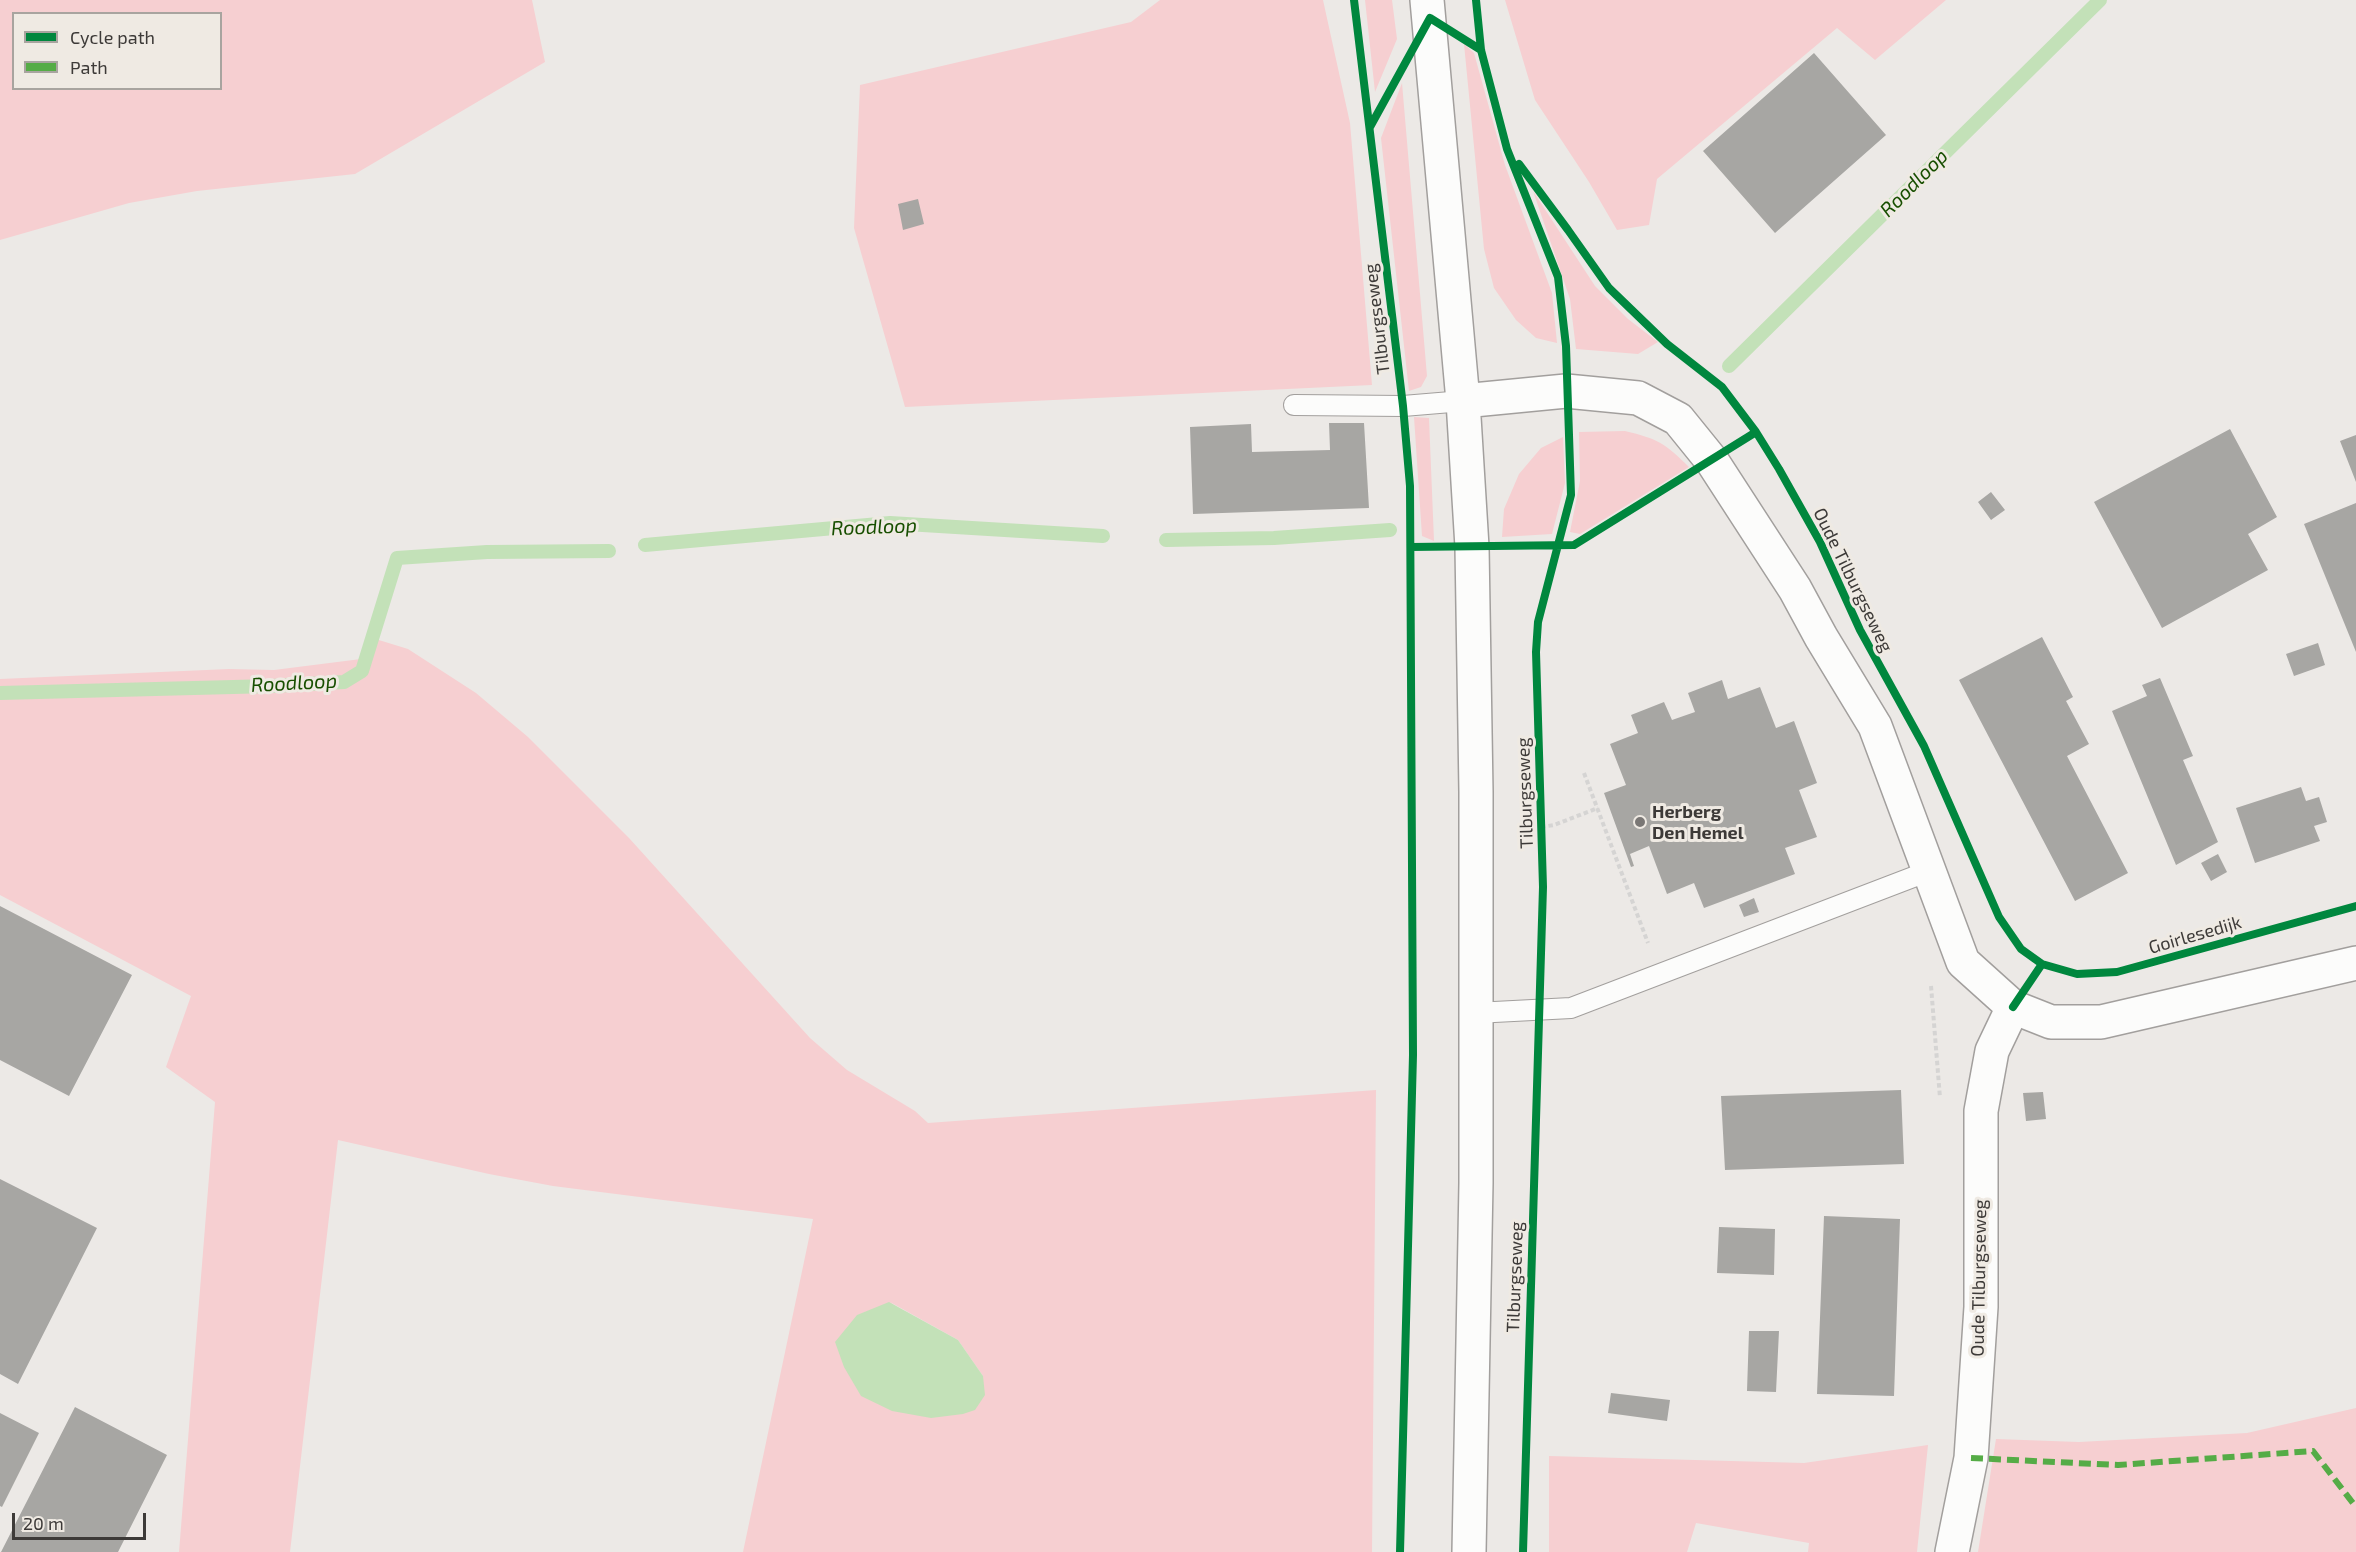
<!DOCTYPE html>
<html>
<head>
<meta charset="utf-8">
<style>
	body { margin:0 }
	#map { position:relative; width:2356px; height:1552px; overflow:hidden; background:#ece9e6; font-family:"Exo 2",sans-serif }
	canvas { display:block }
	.legend { position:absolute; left:12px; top:12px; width:210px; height:78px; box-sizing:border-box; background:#efeae3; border:2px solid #a8a49f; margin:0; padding:8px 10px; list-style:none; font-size:18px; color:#3d3a38 }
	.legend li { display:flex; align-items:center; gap:12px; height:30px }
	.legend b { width:30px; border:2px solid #a8a49f }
	.scale { position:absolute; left:12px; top:1513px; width:134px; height:27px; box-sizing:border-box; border:3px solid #3d3a38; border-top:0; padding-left:8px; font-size:18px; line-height:21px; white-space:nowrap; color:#3d3a38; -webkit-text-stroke:4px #efeae3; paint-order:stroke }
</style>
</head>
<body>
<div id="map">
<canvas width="2356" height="1552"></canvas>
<ul class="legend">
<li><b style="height:8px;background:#00873e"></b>Cycle path</li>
<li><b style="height:8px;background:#55ac46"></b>Path</li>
</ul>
<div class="scale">20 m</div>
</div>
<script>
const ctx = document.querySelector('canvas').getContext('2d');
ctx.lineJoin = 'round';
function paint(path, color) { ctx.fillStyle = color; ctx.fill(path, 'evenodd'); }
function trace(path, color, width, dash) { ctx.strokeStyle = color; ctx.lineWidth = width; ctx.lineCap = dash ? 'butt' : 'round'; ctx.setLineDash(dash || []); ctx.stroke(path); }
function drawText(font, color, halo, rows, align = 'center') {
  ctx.font = font + ' "Exo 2",sans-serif'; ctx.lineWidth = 6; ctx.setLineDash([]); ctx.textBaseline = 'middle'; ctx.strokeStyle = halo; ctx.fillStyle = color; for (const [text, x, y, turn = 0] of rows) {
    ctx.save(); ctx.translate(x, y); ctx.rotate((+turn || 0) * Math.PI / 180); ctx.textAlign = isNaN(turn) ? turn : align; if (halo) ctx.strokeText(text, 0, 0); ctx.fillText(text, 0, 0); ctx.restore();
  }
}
paint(new Path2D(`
	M 0,0 L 532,0 L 545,62 L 355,174 L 197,191 L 129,203 L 0,240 ZM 14,14 L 220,14 L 220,88 L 14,88 Z
	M 1160,0 L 1323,0 L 1350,123 L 1372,385 L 905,407 L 854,228 L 860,85 L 1131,22 Z
	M 1365,0 L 1392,0 L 1397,39 L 1375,92 Z
	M 1505,0 L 1946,0 L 1875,60 L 1837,28 L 1657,179 L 1649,225 L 1617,230 L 1589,182 L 1535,100 Z
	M 1464,44 L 1474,53 L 1505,165 L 1552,293 L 1557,343 L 1536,338 L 1516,320 L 1494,288 L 1484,249 Z
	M 1402,83 L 1427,376 L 1421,387 L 1409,391 L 1381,138 Z
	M 1533,191 L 1595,286 L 1628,319 L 1658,342 L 1638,354 L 1576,349 L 1570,299 Z
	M 1414,417 L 1429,418 L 1434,541 L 1422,536 Z
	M 1625,431 C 1658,439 1665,443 1689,467 L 1580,534 L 1570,532 L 1580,481 L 1579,432 Z
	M 1563,437 L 1565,483 L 1552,534 L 1502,537 L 1504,509 L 1519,474 L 1541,448 Z
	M 369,637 L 408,649 L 476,693 L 528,737 L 629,838 L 810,1038 L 847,1070 L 915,1111 L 928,1123 L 1376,1090 L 1372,1552 L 743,1552 L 813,1219 L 553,1186 L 489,1174 L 338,1140 L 290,1552 L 179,1552 L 215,1102 L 166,1067 L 191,996 L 0,895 L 0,679 L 229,669 L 274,670 L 361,659 ZM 890,1302 L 958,1340 L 983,1376 Z
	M 2356,1408 L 2356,1552 L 1978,1552 L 1996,1439 L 2079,1442 L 2247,1433 Z
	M 1928,1445 L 1917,1552 L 1808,1552 L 1809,1543 L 1696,1523 L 1687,1552 L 1549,1552 L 1549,1456 L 1804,1463 Z`), '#f6cfd1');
paint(new Path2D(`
	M 889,1302 L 958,1340 L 983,1376 L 985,1395 L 975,1410 L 963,1414 L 931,1418 L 892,1411 L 861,1396 L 844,1367 L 835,1342 L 857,1315 Z`), '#c3e1b8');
trace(new Path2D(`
	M 1729,366 L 2100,0
	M 1166,540 L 1274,538 L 1390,530
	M 645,545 L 890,523 L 1103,536
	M 0,693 L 272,686 L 344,682 L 362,671 L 397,558 L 487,552 L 609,551`), '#c3e1b8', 14);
paint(new Path2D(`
	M 1814,53 L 1886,135 L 1775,233 L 1703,151 Z
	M 918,199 L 924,224 L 903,230 L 898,204 Z
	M 1329,423 L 1364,423 L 1369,508 L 1193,514 L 1190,427 L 1251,424 L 1252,452 L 1330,450 Z
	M 2230,429 L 2277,517 L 2248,534 L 2268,570 L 2162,628 L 2094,502 Z
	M 2356,435 L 2356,482 L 2340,441 Z
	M 1991,492 L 2005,510 L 1991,520 L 1978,502 Z
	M 2356,503 L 2356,652 L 2304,524 Z
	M 2042,637 L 2073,697 L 2066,701 L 2089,744 L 2067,756 L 2128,873 L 2075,901 L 1959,680 Z
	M 2318,643 L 2325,665 L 2294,676 L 2286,654 Z
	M 2160,678 L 2193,756 L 2183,760 L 2218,842 L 2176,865 L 2112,711 L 2147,696 L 2142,685 Z
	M 1722,680 L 1728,699 L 1760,687 L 1776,728 L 1794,721 L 1817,783 L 1799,790 L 1817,837 L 1785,848 L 1795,874 L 1704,908 L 1694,883 L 1667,894 L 1649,846 L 1630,854 L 1634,866 L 1631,867 L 1604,793 L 1626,785 L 1610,744 L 1638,733 L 1631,715 L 1664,702 L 1672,720 L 1695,712 L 1688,693 Z
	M 2301,787 L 2306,801 L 2319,797 L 2327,822 L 2314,826 L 2320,841 L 2255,863 L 2236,808 Z
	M 2218,854 L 2227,872 L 2211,881 L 2201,863 Z
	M 1754,898 L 1759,912 L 1744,917 L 1739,905 Z
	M 0,906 L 132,975 L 69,1096 L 0,1060 Z
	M 1901,1090 L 1904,1164 L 1725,1170 L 1721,1096 Z
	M 2043,1092 L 2046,1119 L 2026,1121 L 2023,1093 Z
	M 0,1179 L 97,1228 L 18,1384 L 0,1374 Z
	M 1824,1216 L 1900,1219 L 1894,1396 L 1817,1394 Z
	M 1719,1227 L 1775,1229 L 1774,1275 L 1717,1273 Z
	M 1749,1331 L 1779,1331 L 1776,1392 L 1747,1391 Z
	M 1611,1393 L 1670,1400 L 1667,1421 L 1608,1413 Z
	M 75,1407 L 167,1455 L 118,1552 L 1,1552 Z
	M 0,1413 L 39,1433 L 2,1507 L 0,1506 Z`), '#a7a6a3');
const lane = new Path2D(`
	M 1294,405 L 1403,406 L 1463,401
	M 1475,1013 L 1571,1008 L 1929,871`);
const street = new Path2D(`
	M 1952,1552 L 1971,1458 L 1981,1307 L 1981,1111 L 1992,1051 L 2013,1007`);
const secondary = new Path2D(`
	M 1427,0 L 1463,401 L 1472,547 L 1476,792 L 1476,1183 L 1469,1552
	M 1463,401 L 1566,391 L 1638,398 L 1678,419 L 1712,461 L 1795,589 L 1821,637 L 1875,726 L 1963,962 L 2013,1007 L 2051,1022 L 2101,1022 L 2356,963`);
trace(lane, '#a29f9d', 22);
trace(street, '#a29f9d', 36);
trace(secondary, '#a29f9d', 36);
trace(new Path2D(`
	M 1584,773 L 1648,943
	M 1541,827 L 1554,825 L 1598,808
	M 1931,986 L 1940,1098`), '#d5d4d3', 4, [4.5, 3]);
trace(lane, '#fcfcfb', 20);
trace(street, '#fcfcfb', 33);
trace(secondary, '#fcfcfb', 33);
trace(new Path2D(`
	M 1971,1458 L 2118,1465 L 2313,1451 L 2356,1507`), '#55ac46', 6, [12, 6]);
trace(new Path2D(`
	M 1354,0 L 1403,406 L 1410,486 L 1413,1055 L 1400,1552
	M 1476,0 L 1481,50 L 1507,149 L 1558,277 L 1566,346 L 1571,495 L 1538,622 L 1536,652 L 1543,887 L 1523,1552
	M 1370,127 L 1430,18 L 1481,50
	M 1519,164 L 1568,230 L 1609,288 L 1667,344 L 1722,387 L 1756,432 L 1779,469 L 1820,542 L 1860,630 L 1924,746 L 1999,917 L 2021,949 L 2042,964 L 2013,1007
	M 1411,547 L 1574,545 L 1756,432
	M 2042,964 L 2077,974 L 2117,972 L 2356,906`), '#00873e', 8);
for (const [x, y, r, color] of [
	[1640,822,6,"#7a7775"]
]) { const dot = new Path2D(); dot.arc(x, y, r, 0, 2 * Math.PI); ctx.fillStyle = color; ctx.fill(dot); trace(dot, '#efeae3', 2); }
drawText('18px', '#3d3a38', '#efeae3', [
	["Tilburgseweg",1377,319,-97],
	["Oude Tilburgseweg",1853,580,64],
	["Tilburgseweg",1525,793,-92],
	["Goirlesedijk",2195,935,-16],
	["Tilburgseweg",1515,1277,-88],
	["Oude Tilburgseweg",1979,1278,-89]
]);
drawText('bold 18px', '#3d3a38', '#efeae3', [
	["Herberg",1652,812],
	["Den Hemel",1652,833]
], 'left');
drawText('italic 20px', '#184f00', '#efeae3', [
	["Roodloop",1914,183,-45],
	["Roodloop",874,527,-2],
	["Roodloop",294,683,-3]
]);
</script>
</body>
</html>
